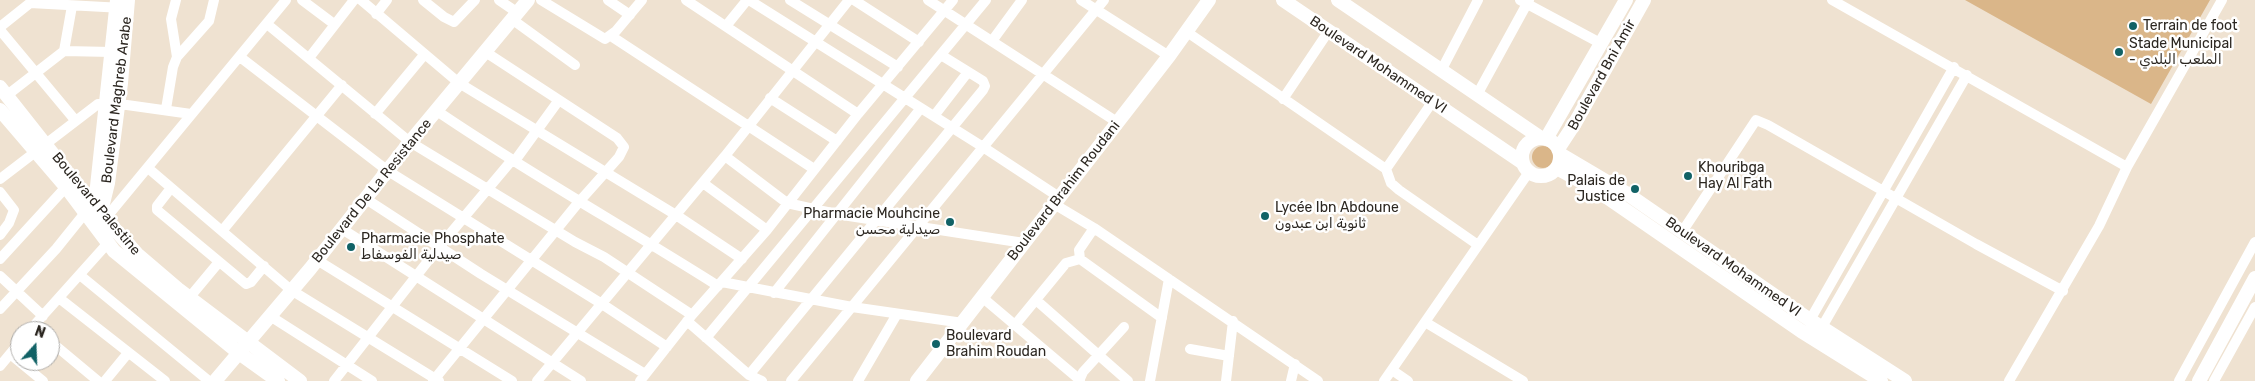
<!DOCTYPE html>
<html>
<head>
<meta charset="utf-8">
<style>
	body { margin:0 }
	#map { position:relative; width:2255px; height:381px; overflow:hidden; background:#efe2d1; font-family:Rubik,sans-serif }
	canvas { display:block }
	.north { position:absolute; left:10px; top:321px; width:50px; height:50px; box-sizing:border-box; background:#fff; border:1px solid #aba9a6; border-radius:50%; rotate:20deg; font-size:14px; font-weight:700; line-height:20px; text-align:center; color:#2c2721 }
	.north::after { content:''; display:block; margin:auto; width:18px; height:22px; background:#116266; clip-path:polygon(50% 0,100% 100%,50% 72%,0 100%) }
</style>
</head>
<body>
<div id="map">
<canvas width="2255" height="381"></canvas>
<div class="north">N</div>
</div>
<script>
const ctx = document.querySelector('canvas').getContext('2d');
ctx.lineJoin = 'round';
function paint(path, color) { ctx.fillStyle = color; ctx.fill(path, 'evenodd'); }
function trace(path, color, width, dash) { ctx.strokeStyle = color; ctx.lineWidth = width; ctx.lineCap = dash ? 'butt' : 'round'; ctx.setLineDash(dash || []); ctx.stroke(path); }
function drawText(font, color, halo, rows, align = 'center') {
  ctx.font = font + ' Rubik,"Noto Naskh Arabic",sans-serif'; ctx.lineWidth = 5; ctx.setLineDash([]); ctx.textBaseline = 'middle'; ctx.strokeStyle = halo; ctx.fillStyle = color; for (const [text, x, y, turn = 0] of rows) {
    ctx.save(); ctx.translate(x, y); ctx.rotate((+turn || 0) * Math.PI / 180); ctx.textAlign = isNaN(turn) ? turn : align; if (halo) ctx.strokeText(text, 0, 0); ctx.fillText(text, 0, 0); ctx.restore();
  }
}
paint(new Path2D(`
	M 1965,0 L 2210,0 L 2151,104 Z
	M1532 157a11 11 0 1 1 22 0a11 11 0 1 1-22 0Z`), '#dab689');
trace(new Path2D(`
	M 176,0 L 171,19 L 177,57
	M 302,0 L 334,24
	M 361,0 L 459,83 L 676,215 L 742,259
	M 423,0 L 444,17 L 454,22 L 475,0
	M 499,0 L 518,13
	M 541,0 L 605,39 L 616,31 L 642,0
	M 608,0 L 630,15
	M 686,0 L 858,114
	M 749,0 L 983,147 L 1059,197
	M 790,0 L 898,67
	M 854,0 L 919,42
	M 928,0 L 1117,122
	M 1081,0 L 1169,56
	M 1520,0 L 1602,44
	M 1832,0 L 2127,167
	M 376,14 L 387,0
	M 513,20 L 575,65
	M 267,24 L 410,142 L 575,242 L 604,257 L 692,315
	M 726,26 L 747,0
	M 0,27 L 30,3 L 123,8
	M 0,30 L 75,120
	M 1187,32 L 1386,169 L 1391,183 L 1399,190 L 1478,245
	M 611,36 L 814,169
	M 992,41 L 1022,0
	M 64,51 L 72,6
	M 240,57 L 388,171 L 602,304 L 667,347
	M 309,58 L 354,0
	M 1442,69 L 1478,0
	M 1478,93 L 1529,0
	M 6,96 L 64,51 L 112,52
	M 770,98 L 837,141
	M 1283,99 L 1328,32
	M 166,109 L 173,67 L 177,57 L 209,21 L 214,0
	M 437,111 C 528,173 625,227 718,286
	M 375,114 L 424,55
	M 934,116 L 968,72
	M 725,156 L 787,203 L 836,214 L 1024,243
	M 514,162 L 559,100
	M 148,168 L 291,290 L 439,381
	M 1386,169 L 1433,101
	M 0,179 L 98,104 L 127,105 L 191,114
	M 703,183 L 767,230
	M 171,188 L 157,206 L 157,210 L 246,284 L 251,282 L 264,266
	M 0,192 L 14,210 L 9,223 L 0,235
	M 366,199 L 481,274 L 645,374
	M 1054,204 L 1094,228 L 1318,381
	M 105,219 L 286,0
	M 1094,228 L 1079,250 L 1080,259 L 1162,318
	M 342,229 L 581,381
	M 222,231 L 342,85
	M 1682,232 L 1756,120 L 1768,125 L 1976,244 L 2063,291
	M 0,259 L 66,187
	M 317,260 L 512,381
	M 0,276 L 43,316
	M 81,276 L 209,381
	M 722,282 L 852,307 L 963,323
	M 774,293 L 921,108
	M 59,298 L 165,381
	M 189,298 L 219,262
	M 983,298 L 1080,380
	M 1036,300 L 1128,381
	M 0,309 L 56,249 L 85,213
	M 270,316 L 372,381
	M 1810,320 L 1954,67
	M 687,321 L 749,375 L 762,381
	M 1425,322 L 1523,381
	M 1015,325 L 1066,263 L 1080,259
	M 1822,327 L 1967,75
	M 29,331 L 107,244
	M 706,338 L 986,0
	M 50,341 L 98,381
	M 1190,349 L 1229,356
	M 10,354 L 43,381
	M 0,366 L 20,342
	M 1392,370 L 1408,381
	M 749,375 L 983,90 L 985,86 L 983,81 L 941,55
	M 105,381 L 128,353
	M 334,381 L 439,247 L 512,160
	M 433,381 L 578,203 L 619,157 L 624,147 L 617,138 L 487,53
	M 537,381 L 725,156 L 849,0
	M 640,381 L 692,315 L 767,230 L 858,114 L 953,0
	M 791,381 L 1104,0
	M 858,381 L 897,314
	M 1079,381 L 1083,372 L 1124,327
	M 1150,381 L 1169,279
	M 1226,381 L 1233,321
	M 1291,381 L 1295,364
	M 1384,381 L 1529,172
	M 2009,381 L 2099,226 L 2127,167 L 2222,0
	M 2179,381 L 2255,242
	M 2214,381 L 2255,307`), '#fff', 10);
trace(new Path2D(`
	M 1283,0 L 1523,163
	M 1338,0 L 1541,138
	M 0,87 L 94,206 L 137,254 L 178,289 L 300,381
	M 0,110 L 66,187 L 114,251 L 239,353 L 278,381
	M1522 157a19 19 0 1 1 38 0a19 19 0 1 1-38 0Z
	M 1546,139 L 1626,0
	M 1558,149 L 1575,123 L 1644,0
	M 1560,154 L 1626,193 L 1810,320 L 1905,381
	M 1557,168 L 1595,189 L 1801,331 L 1881,381
	M 95,205 L 117,0
	M 99,220 L 108,183 L 121,83 L 128,0
	M 215,381 L 310,269 L 410,142 L 528,0
	M 917,381 L 1169,56 L 1209,0
	M 2199,381 L 2255,278`), '#fff', 14);
for (const [x, y, r, color] of [
	[2133,26,5,"#116266"],
	[2119,52,5,"#116266"],
	[1688,176,5,"#116266"],
	[1635,189,5,"#116266"],
	[1265,216,5,"#116266"],
	[950,222,5,"#116266"],
	[351,247,5,"#116266"],
	[936,344,5,"#116266"]
]) { const dot = new Path2D(); dot.arc(x, y, r, 0, 2 * Math.PI); ctx.fillStyle = color; ctx.fill(dot); trace(dot, '#fff', 2); }
drawText('14px', '#2c2721', '#fff', [
	["Terrain de foot",2143,26],
	["Stade Municipal",2129,44],
	["- الملعب البلدي",2129,60],
	["Khouribga",1698,168],
	["Hay Al Fath",1698,184],
	["Palais de",1625,181,"right"],
	["Justice",1625,197,"right"],
	["Lycée Ibn Abdoune",1275,208],
	["ثانوية ابن عبدون",1275,224],
	["Pharmacie Mouhcine",940,214,"right"],
	["صيدلية محسن",940,230,"right"],
	["Pharmacie Phosphate",361,239],
	["صيدلية الفوسفاط",361,255],
	["Boulevard",946,336],
	["Brahim Roudan",946,352]
], 'left');
drawText('14px', '#2c2721', '#fff', [
	["Boulevard Mohammed VI",1378,65,34],
	["Boulevard Bni Amir",1602,75,-61],
	["Boulevard Maghreb Arabe",117,100,-83],
	["Boulevard De La Resistance",372,191,-51],
	["Boulevard Brahim Roudani",1064,191,-52],
	["Boulevard Palestine",96,204,50],
	["Boulevard Mohammed VI",1733,267,35]
]);
</script>
</body>
</html>
